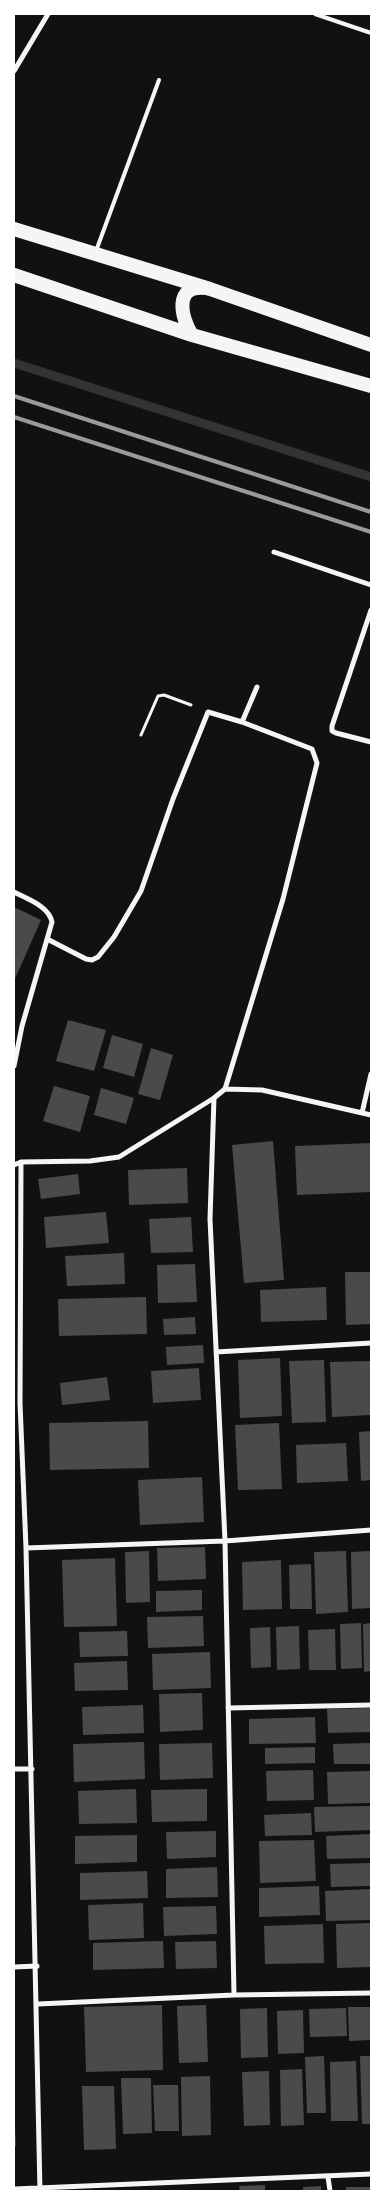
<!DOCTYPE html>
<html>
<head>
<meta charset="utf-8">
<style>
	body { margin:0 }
	#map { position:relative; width:385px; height:2205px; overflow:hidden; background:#111; font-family:Lato,sans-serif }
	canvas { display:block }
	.frame { position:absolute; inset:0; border:15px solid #fff; pointer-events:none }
</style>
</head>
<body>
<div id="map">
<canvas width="385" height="2205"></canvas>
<div class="frame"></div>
</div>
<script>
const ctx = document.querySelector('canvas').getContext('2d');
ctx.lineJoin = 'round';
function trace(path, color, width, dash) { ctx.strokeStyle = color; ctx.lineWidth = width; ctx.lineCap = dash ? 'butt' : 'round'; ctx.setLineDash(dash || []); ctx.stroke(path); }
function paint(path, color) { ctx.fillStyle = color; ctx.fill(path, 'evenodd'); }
trace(new Path2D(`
	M 14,363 L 371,477`), '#333', 9);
paint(new Path2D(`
	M 14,907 L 41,920 L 14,981 Z
	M 68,1020 L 106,1030 L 94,1071 L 56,1061 Z
	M 112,1035 L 143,1044 L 134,1077 L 103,1068 Z
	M 151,1048 L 173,1055 L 160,1100 L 138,1094 Z
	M 54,1086 L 90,1096 L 80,1132 L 43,1121 Z
	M 101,1088 L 134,1098 L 126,1124 L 94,1115 Z
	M 273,1141 L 284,1280 L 244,1283 L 232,1145 Z
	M 371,1143 L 371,1192 L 297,1195 L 295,1146 Z
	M 187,1168 L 188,1203 L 129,1205 L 128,1170 Z
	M 78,1174 L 80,1194 L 41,1199 L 38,1179 Z
	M 106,1212 L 109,1243 L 46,1248 L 44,1217 Z
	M 191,1217 L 193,1252 L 151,1253 L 149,1219 Z
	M 124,1253 L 125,1284 L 67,1286 L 65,1256 Z
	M 195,1264 L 197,1302 L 158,1303 L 157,1265 Z
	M 345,1272 L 371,1272 L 371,1324 L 346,1325 Z
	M 326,1287 L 327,1320 L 261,1322 L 260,1290 Z
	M 146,1297 L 147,1334 L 59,1336 L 58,1299 Z
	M 195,1317 L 196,1334 L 164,1335 L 163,1319 Z
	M 203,1345 L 204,1363 L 167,1365 L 166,1347 Z
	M 280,1358 L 282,1416 L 240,1418 L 238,1360 Z
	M 324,1360 L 326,1422 L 292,1423 L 289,1361 Z
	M 371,1361 L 371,1415 L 332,1417 L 330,1362 Z
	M 199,1368 L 201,1400 L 153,1403 L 151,1371 Z
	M 107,1377 L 110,1400 L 62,1405 L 60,1383 Z
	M 148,1421 L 149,1468 L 50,1470 L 49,1423 Z
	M 279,1423 L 282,1489 L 238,1490 L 235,1425 Z
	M 371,1431 L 371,1480 L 361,1481 L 359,1432 Z
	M 346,1443 L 348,1481 L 297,1483 L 296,1445 Z
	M 202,1477 L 204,1522 L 140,1525 L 138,1480 Z
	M 205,1547 L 206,1579 L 158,1581 L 157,1548 Z
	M 149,1551 L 150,1602 L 126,1603 L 125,1552 Z
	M 346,1551 L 348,1612 L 316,1614 L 314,1552 Z
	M 371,1551 L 371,1608 L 352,1609 L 351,1552 Z
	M 115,1558 L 117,1626 L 64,1627 L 62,1560 Z
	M 281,1560 L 282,1609 L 243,1610 L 242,1562 Z
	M 311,1564 L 312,1609 L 290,1609 L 289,1565 Z
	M 202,1590 L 202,1610 L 156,1612 L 156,1591 Z
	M 203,1616 L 204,1646 L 148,1648 L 147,1617 Z
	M 361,1623 L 362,1668 L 341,1669 L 340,1624 Z
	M 371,1623 L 371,1671 L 364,1672 L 363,1624 Z
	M 299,1626 L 300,1669 L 277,1670 L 276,1627 Z
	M 270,1627 L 271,1667 L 251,1668 L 250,1628 Z
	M 335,1629 L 336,1670 L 309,1670 L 308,1630 Z
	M 127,1631 L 128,1656 L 80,1657 L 79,1632 Z
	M 210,1652 L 211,1688 L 153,1690 L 152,1654 Z
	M 127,1661 L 128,1690 L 75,1691 L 74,1663 Z
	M 202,1693 L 203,1730 L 160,1732 L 159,1694 Z
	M 143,1705 L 144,1733 L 83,1735 L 82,1707 Z
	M 371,1708 L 371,1732 L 328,1733 L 327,1709 Z
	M 315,1717 L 316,1743 L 249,1744 L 249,1719 Z
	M 144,1742 L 145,1779 L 74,1782 L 73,1744 Z
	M 212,1743 L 213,1778 L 160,1780 L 159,1744 Z
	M 371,1743 L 371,1764 L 334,1764 L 333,1744 Z
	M 315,1747 L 315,1763 L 265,1764 L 265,1748 Z
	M 313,1770 L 314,1800 L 267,1801 L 266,1771 Z
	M 371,1771 L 371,1803 L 328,1804 L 327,1772 Z
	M 136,1789 L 137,1823 L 79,1824 L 78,1791 Z
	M 207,1789 L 207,1821 L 152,1822 L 151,1790 Z
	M 371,1806 L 371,1830 L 315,1832 L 314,1807 Z
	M 311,1813 L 312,1835 L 265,1836 L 264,1815 Z
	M 216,1831 L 216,1857 L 167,1859 L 166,1832 Z
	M 371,1834 L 371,1858 L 327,1859 L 326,1836 Z
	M 137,1835 L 137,1862 L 75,1864 L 75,1836 Z
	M 314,1840 L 316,1881 L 260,1883 L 259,1841 Z
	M 371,1863 L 371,1886 L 331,1887 L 330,1864 Z
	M 217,1867 L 218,1897 L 166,1898 L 166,1869 Z
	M 147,1871 L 148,1898 L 80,1900 L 80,1873 Z
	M 319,1886 L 320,1915 L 259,1917 L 259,1888 Z
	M 371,1889 L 371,1920 L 326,1921 L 325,1891 Z
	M 143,1903 L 144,1938 L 89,1940 L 88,1905 Z
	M 216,1906 L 217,1934 L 164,1936 L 163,1907 Z
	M 371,1923 L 371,1967 L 337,1968 L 336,1924 Z
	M 323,1924 L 324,1963 L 265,1964 L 264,1926 Z
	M 163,1941 L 164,1968 L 93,1970 L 93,1943 Z
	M 216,1941 L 217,1968 L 176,1969 L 175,1942 Z
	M 162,2005 L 163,2070 L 86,2072 L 84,2007 Z
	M 206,2005 L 208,2062 L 179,2063 L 177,2006 Z
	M 348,2007 L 371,2007 L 371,2040 L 349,2041 Z
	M 267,2008 L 268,2057 L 241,2058 L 240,2009 Z
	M 346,2008 L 347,2036 L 310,2037 L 309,2009 Z
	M 303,2010 L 304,2053 L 278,2054 L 277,2011 Z
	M 324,2056 L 326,2113 L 307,2113 L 305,2057 Z
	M 360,2056 L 371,2056 L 371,2124 L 362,2124 Z
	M 356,2061 L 358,2121 L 331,2121 L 330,2062 Z
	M 302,2069 L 304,2125 L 281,2126 L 280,2070 Z
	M 269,2071 L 270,2125 L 244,2126 L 242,2072 Z
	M 210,2076 L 211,2135 L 182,2136 L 181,2077 Z
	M 121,2078 L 151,2078 L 152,2133 L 123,2134 Z
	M 153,2085 L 178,2085 L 179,2131 L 155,2131 Z
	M 82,2086 L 114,2086 L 116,2149 L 84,2150 Z
	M 14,2124 L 15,2124 L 16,2146 L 14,2146 Z
	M 265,2185 L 265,2191 L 240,2191 L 239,2186 Z
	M 321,2186 L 321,2191 L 303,2191 L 303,2187 Z
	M 346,2187 L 371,2187 L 371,2191 L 346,2191 Z`), '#4a4a4a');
trace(new Path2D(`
	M 141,735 L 158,696 L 164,695 L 191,705`), '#f5f5f5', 3);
trace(new Path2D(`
	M 315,14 L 371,33
	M 96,251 L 159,80`), '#f5f5f5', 4);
trace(new Path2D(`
	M 14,71 L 48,14
	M 274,552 L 371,585
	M 371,610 L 332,726 L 332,731 L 336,733 L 371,742
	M 14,892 C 27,899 49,906 52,922 L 22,1026 L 14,1066
	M 49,940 L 86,959 L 92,960 L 98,957 L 114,937 L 141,891 L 173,799 L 208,712 L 242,722
	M 225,1089 L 283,899 L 317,763 L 312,749 L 242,722 L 257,687
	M 214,1098 L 210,1219 L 225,1541 L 234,1995
	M 362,1113 L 371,1074
	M 21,1162 L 20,1403 L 26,1548 L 40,2191
	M 14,1165 L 21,1162 L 90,1161 L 119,1157 L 214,1098 L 225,1089 L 262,1090 L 371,1115
	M 216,1352 L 371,1343
	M 26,1548 L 225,1541 L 371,1530
	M 228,1708 L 371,1705
	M 14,1769 L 32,1769
	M 14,1967 L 37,1966
	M 38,2004 L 234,1995 L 371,1993
	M 328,2177 L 330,2191
	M 14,2189 L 371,2174`), '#f5f5f5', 5);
trace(new Path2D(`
	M 14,229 L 210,289 L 371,345
	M 14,275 L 192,335 L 371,386
	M 192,335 C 181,318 173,284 206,288`), '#f5f5f5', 14);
trace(new Path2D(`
	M 14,396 L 371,512
	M 14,417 L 371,532`), '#9a9a9a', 4);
</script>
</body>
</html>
